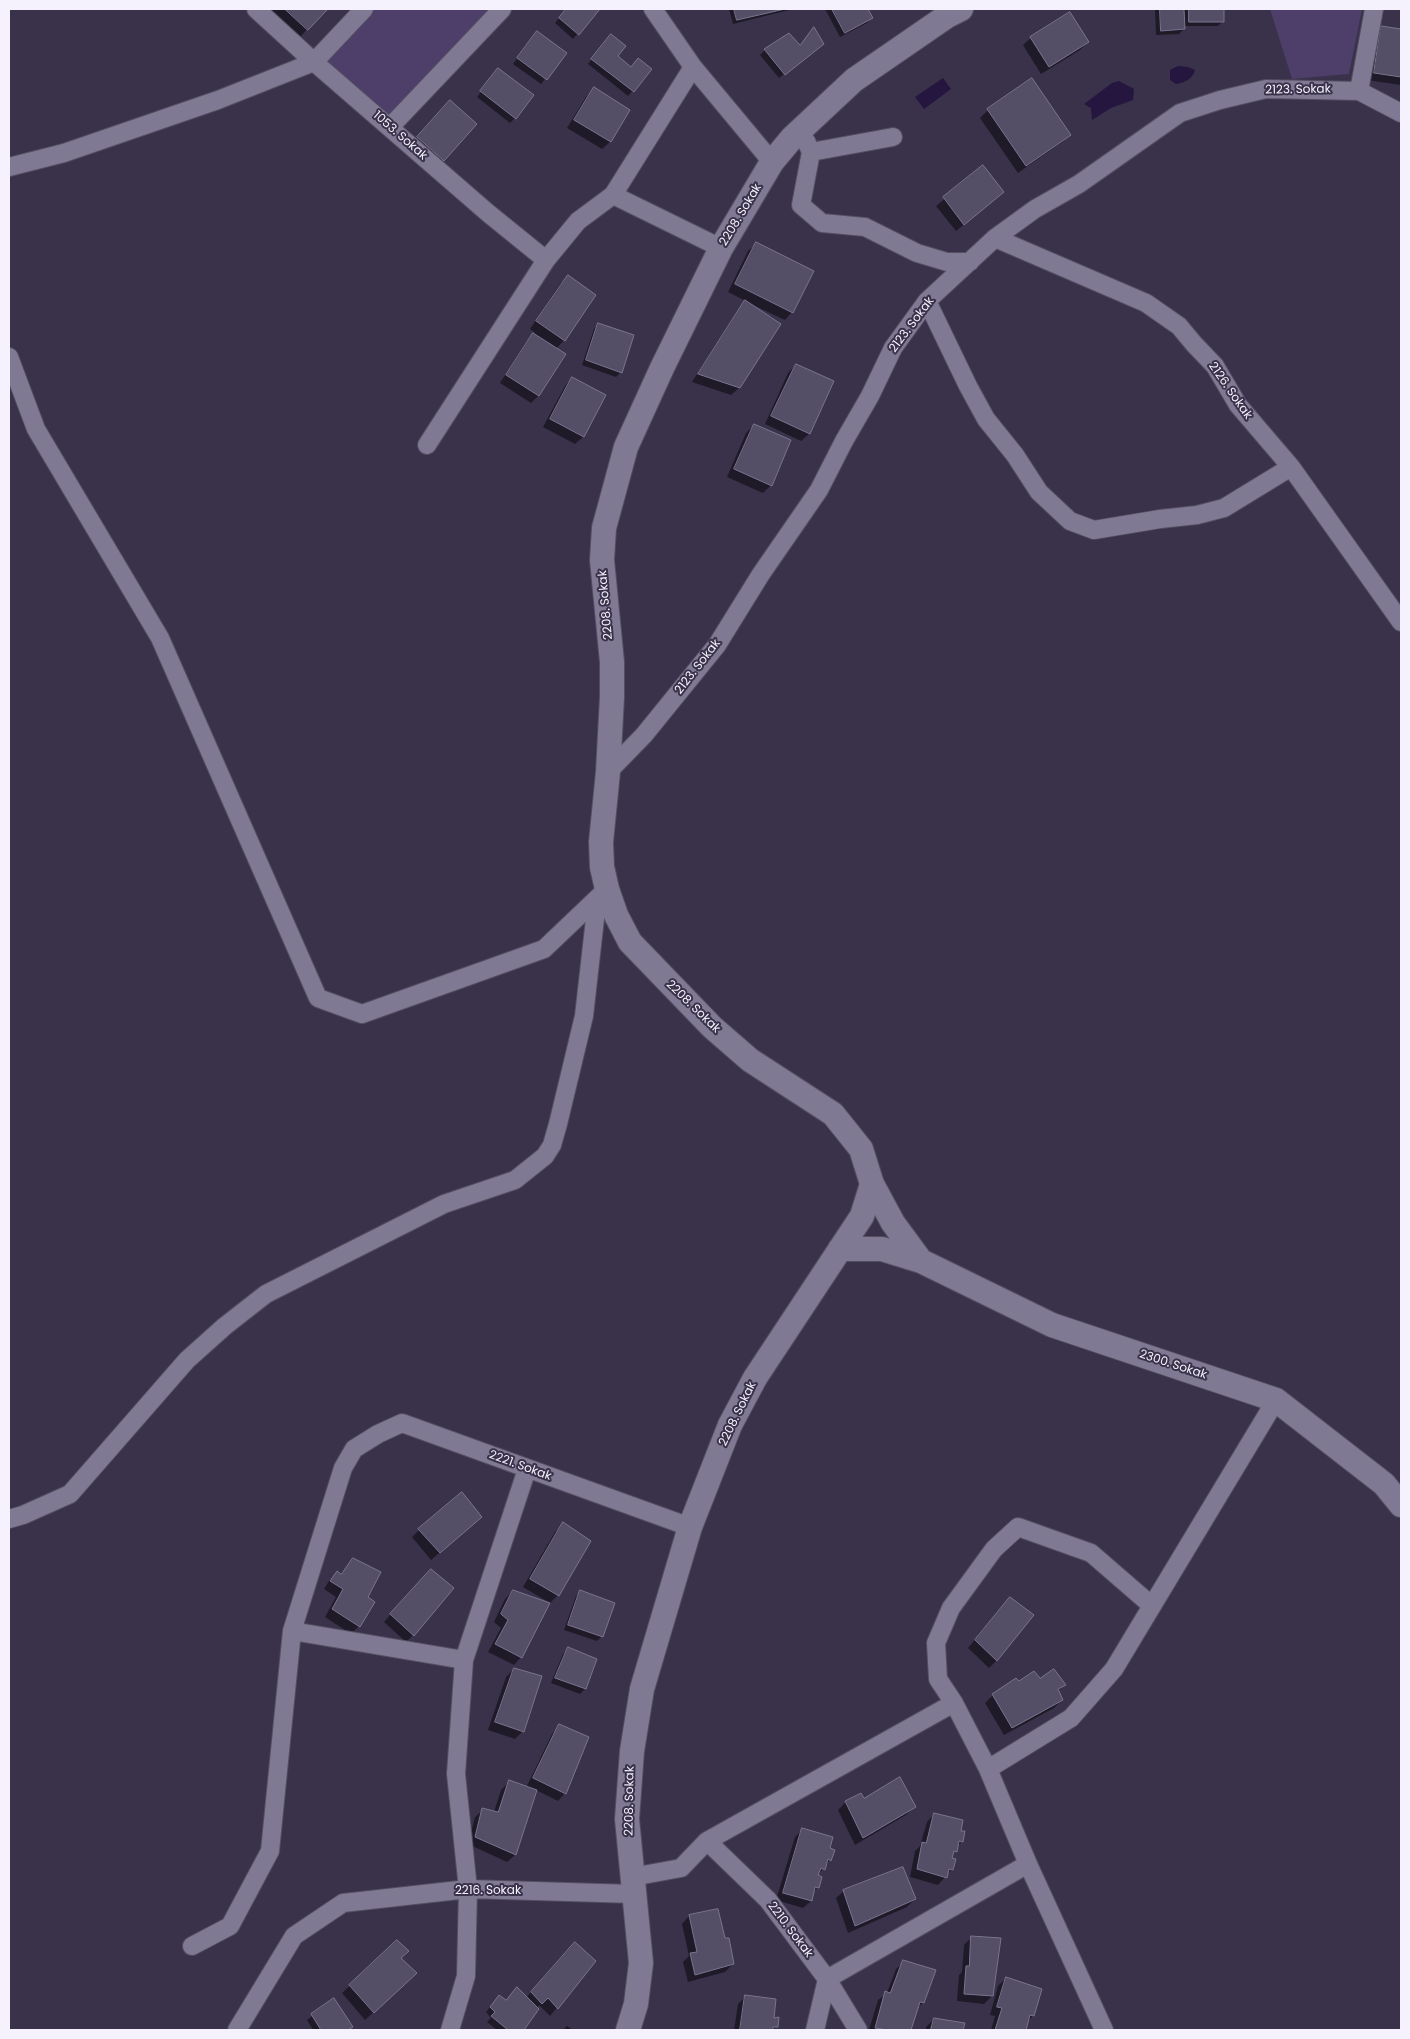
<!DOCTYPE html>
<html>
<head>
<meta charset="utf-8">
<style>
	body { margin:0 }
	#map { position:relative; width:1410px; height:2039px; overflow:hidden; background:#39324a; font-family:Poppins,sans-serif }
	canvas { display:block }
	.frame { position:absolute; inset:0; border:10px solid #f5f2fe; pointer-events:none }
</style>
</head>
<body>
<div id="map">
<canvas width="1410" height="2039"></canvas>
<div class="frame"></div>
</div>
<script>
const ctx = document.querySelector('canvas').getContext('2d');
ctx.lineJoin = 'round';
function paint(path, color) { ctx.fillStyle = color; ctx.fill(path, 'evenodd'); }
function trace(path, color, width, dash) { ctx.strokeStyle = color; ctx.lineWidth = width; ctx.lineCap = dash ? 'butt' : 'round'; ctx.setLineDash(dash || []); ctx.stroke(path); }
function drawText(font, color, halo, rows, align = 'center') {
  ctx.font = font + ' Poppins,sans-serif'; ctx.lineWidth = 4; ctx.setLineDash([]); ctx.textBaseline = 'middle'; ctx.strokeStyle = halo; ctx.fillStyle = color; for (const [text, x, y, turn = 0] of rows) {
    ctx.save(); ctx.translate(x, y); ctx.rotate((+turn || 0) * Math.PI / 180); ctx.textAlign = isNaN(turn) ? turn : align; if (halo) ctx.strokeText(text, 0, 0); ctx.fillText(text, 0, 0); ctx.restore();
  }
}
paint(new Path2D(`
	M 364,9 L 502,9 L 390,127 L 314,62 Z
	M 1270,9 L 1362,9 L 1349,74 L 1292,79 Z`), '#4d3f6a');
paint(new Path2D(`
	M 1178,66 L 1188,67 L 1195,70 C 1192,80 1185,82 1176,84 L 1170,80 L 1170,70 Z
	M 943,78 L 951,89 L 924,109 L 915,97 Z
	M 1119,81 L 1134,89 L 1133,100 L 1111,108 L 1092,120 L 1091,108 L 1084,104 L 1112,83 Z`), '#25163f');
paint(new Path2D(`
	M 270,9 L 326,9 L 300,37 Z
	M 567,9 L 598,9 L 573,39 L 555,23 Z
	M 729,9 L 793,9 L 733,24 Z
	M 825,9 L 867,9 L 872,18 L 867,23 L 840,37 Z
	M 1155,9 L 1223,9 L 1223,21 L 1218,26 L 1184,26 L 1184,29 L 1179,34 L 1156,35 Z
	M 1381,28 L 1401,30 L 1401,85 L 1367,80 L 1374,35 Z
	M 532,38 L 565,54 L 541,84 L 513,64 Z
	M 1031,38 L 1088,42 L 1080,50 L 1041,74 L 1023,45 Z
	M 606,41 L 617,57 L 631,68 L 650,70 L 628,96 L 588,64 Z
	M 799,46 L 817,48 L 779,78 L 760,55 L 765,50 Z
	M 494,75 L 515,118 L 510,123 L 477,97 Z
	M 594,89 L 629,110 L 610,142 L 602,149 L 567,128 L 586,97 Z
	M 443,109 L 475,124 L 435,168 L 411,146 Z
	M 988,110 L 1069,135 L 1062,142 L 1018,173 L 980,118 Z
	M 983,167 L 1003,192 L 956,231 L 936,206 Z
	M 756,244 L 792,312 L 785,320 L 751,304 L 739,388 L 731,395 L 692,382 L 738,310 L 746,301 L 728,292 L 748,251 Z
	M 568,277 L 564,340 L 556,349 L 539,395 L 531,403 L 500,383 L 526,342 L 535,333 L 530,329 L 560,284 Z
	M 598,324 L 621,372 L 616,377 L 582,365 L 594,329 Z
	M 796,365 L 832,382 L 809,434 L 801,441 L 765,424 L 788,373 Z
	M 572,378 L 605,395 L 583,437 L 575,444 L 543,427 L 565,386 Z
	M 754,425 L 771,485 L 763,493 L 727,477 L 746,433 Z
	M 473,1524 L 431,1560 L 412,1537 L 419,1530 Z
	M 563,1524 L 589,1541 L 558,1595 L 550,1603 L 523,1587 L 555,1532 Z
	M 354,1559 L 367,1598 L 373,1602 L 359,1626 L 351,1634 L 325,1617 L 336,1597 L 324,1589 L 329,1581 L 337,1573 L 340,1574 Z
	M 424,1578 L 413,1635 L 406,1642 L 384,1622 Z
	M 513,1591 L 521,1657 L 514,1665 L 488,1652 L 501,1628 L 494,1622 L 505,1599 Z
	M 581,1591 L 602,1636 L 597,1641 L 564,1630 L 576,1596 Z
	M 1010,1598 L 997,1660 L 989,1668 L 968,1648 Z
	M 568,1649 L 585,1689 L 580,1694 L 551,1683 L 563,1654 Z
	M 514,1669 L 523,1731 L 515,1739 L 488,1730 L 506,1677 Z
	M 1016,1680 L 1019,1683 L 1064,1685 L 1058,1691 L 1062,1700 L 1054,1708 L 1004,1735 L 985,1703 L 993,1695 Z
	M 559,1726 L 565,1793 L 558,1801 L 536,1790 L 515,1855 L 507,1862 L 468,1844 L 475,1817 L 483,1810 L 494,1812 L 501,1790 L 509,1782 L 526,1788 L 552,1734 Z
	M 863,1800 L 914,1807 L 906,1815 L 855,1845 L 838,1810 L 846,1802 Z
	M 934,1814 L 960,1832 L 962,1841 L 951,1856 L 952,1869 L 938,1885 L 910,1877 L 915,1851 L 920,1846 L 927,1822 Z
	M 802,1830 L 829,1849 L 830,1860 L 817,1876 L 818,1887 L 812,1893 L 811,1901 L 803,1908 L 776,1900 L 795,1837 Z
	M 844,1891 L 915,1899 L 907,1907 L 848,1933 L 836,1898 Z
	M 689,1916 L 733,1964 L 725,1972 L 688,1982 L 683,1962 L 689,1956 L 682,1924 Z
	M 972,1937 L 992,1996 L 984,2004 L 957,2001 L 959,1975 L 962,1972 L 964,1945 Z
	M 397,1942 L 408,1952 L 400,1959 L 407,1981 L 365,2020 L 342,1993 Z
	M 567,1951 L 595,1961 L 550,2016 L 539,2005 L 523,2030 L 497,2030 L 487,2022 L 491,2018 L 486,2012 L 495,2001 L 526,1998 Z
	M 904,1962 L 923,2003 L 916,2009 L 910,2030 L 869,2030 L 878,2000 L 887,1993 L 896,1969 Z
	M 1006,1978 L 1033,2016 L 1027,2022 L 1025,2030 L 991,2030 L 995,2016 L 990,2015 L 998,1986 Z
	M 746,1996 L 773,2019 L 776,2027 L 773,2030 L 734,2030 L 738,2004 Z
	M 334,2000 L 351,2027 L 348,2030 L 313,2030 L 307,2020 Z
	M 934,2019 L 963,2024 L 962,2030 L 932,2030 L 933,2026 L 931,2026 L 930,2030 L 926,2030 L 926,2027 Z
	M 567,2026 L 573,2030 L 563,2030 Z`), '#0007');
const building = new Path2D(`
	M 285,9 L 328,9 L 308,30 Z
	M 566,9 L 600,9 L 579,35 L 559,18 Z
	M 734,9 L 785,9 L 737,20 Z
	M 832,9 L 868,9 L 873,18 L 845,33 Z
	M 1160,9 L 1184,9 L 1185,29 L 1161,31 Z
	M 1189,9 L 1224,9 L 1224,22 L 1189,22 Z
	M 1070,12 L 1089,42 L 1049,67 L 1030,37 Z
	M 1381,26 L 1401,29 L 1401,77 L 1374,73 Z
	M 814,27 L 824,44 L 785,75 L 764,49 L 789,33 L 800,45 Z
	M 537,31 L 567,53 L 547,80 L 517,58 Z
	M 611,34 L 626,46 L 618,56 L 631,67 L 638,58 L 652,69 L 634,92 L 591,59 Z
	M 498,68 L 534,95 L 516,119 L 480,91 Z
	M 1032,78 L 1071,135 L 1026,166 L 987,109 Z
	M 594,87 L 630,110 L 611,142 L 574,120 Z
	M 450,100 L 477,124 L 444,161 L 417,137 Z
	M 983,165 L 1004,192 L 964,225 L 943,197 Z
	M 756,242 L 814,271 L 793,313 L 735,284 Z
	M 568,275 L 596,295 L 565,341 L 536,321 Z
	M 745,300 L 781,324 L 740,388 L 698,374 Z
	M 598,323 L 634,335 L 622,373 L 586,360 Z
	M 533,333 L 566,354 L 539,396 L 506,375 Z
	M 796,364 L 834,381 L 810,434 L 771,416 Z
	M 572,377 L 606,395 L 584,437 L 550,419 Z
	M 754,424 L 791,440 L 772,486 L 734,469 Z
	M 462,1492 L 482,1517 L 440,1553 L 418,1529 Z
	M 563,1522 L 591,1541 L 559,1596 L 530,1579 Z
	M 353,1558 L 381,1572 L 368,1597 L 375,1602 L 360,1627 L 332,1609 L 343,1589 L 330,1581 L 337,1571 L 341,1574 Z
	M 431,1569 L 454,1588 L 414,1636 L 390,1614 Z
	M 513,1590 L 550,1603 L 522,1658 L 495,1644 L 508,1620 L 501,1614 Z
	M 580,1590 L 615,1603 L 603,1637 L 568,1625 Z
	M 1010,1597 L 1034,1615 L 997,1661 L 975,1640 Z
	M 568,1647 L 597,1659 L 586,1689 L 555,1678 Z
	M 514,1668 L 542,1676 L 524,1732 L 495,1722 Z
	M 1054,1669 L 1066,1685 L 1058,1689 L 1063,1700 L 1012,1728 L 992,1694 L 1016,1678 L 1019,1681 L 1034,1671 L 1040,1678 Z
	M 559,1724 L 589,1737 L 566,1794 L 533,1778 Z
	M 900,1777 L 916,1807 L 863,1838 L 845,1801 L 861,1793 L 864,1798 Z
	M 509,1780 L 537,1790 L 516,1855 L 475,1837 L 482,1808 L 498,1812 Z
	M 934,1813 L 963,1820 L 961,1831 L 965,1831 L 963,1842 L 959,1841 L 957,1852 L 954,1851 L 952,1858 L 956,1859 L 953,1870 L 949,1869 L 947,1878 L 917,1869 L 922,1842 L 926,1843 Z
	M 802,1828 L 833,1837 L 830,1848 L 835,1850 L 831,1861 L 828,1859 L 825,1870 L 821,1868 L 818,1875 L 822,1877 L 819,1888 L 815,1887 L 812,1901 L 783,1893 Z
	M 903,1867 L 916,1899 L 855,1926 L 843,1890 Z
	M 718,1909 L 725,1938 L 729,1938 L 734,1964 L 695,1975 L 690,1953 L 697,1952 L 689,1915 Z
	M 971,1936 L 1001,1938 L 993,1996 L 964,1994 L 966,1966 L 969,1966 Z
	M 397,1940 L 409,1951 L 401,1958 L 417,1973 L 374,2013 L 349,1985 Z
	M 575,1942 L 596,1961 L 558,2009 L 548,1998 L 542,2004 L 531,1992 Z
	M 903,1960 L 936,1970 L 924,2003 L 920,2002 L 911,2030 L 887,2030 L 875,2028 L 885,1991 L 890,1993 Z
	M 1006,1977 L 1042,1989 L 1034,2016 L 1030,2015 L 1026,2030 L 995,2030 L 1002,2008 L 997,2007 Z
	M 517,1987 L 539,2009 L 524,2030 L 508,2030 L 491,2016 L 495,2012 L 490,2007 L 499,1995 L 506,2000 Z
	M 745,1995 L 776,1999 L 774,2018 L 779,2017 L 778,2027 L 773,2027 L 773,2030 L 740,2030 Z
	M 334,1998 L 353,2027 L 348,2030 L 321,2030 L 311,2014 Z
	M 934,2018 L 965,2023 L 963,2030 L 931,2030 Z`);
paint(building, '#554e67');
trace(building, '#7b748f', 1);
const street = new Path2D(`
	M 256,9 L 314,62 L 488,213 L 546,260 L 578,221 L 613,195 L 721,248
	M 653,9 L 693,67 L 772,162
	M 1359,91 L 1374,9
	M 390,127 L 502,9
	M 806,141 L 811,152 L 893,137
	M 811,152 L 801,205 L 822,223 L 865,227 L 917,253 L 947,262 L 970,262
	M 9,167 L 64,153 L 218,100 L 314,62 L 364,9
	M 613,195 L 693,67
	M 995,238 L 1146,303 L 1179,326 L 1194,344 L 1215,366 L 1238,405 L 1291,467 L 1401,622
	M 927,301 L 968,386 L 986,419 L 1015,455 L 1039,492 L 1070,521 L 1094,530 L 1160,519 L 1197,515 L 1224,508 L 1291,467
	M 9,357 L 36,429 L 160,638 L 318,998 L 362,1014 L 544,949 L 607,889
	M 427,445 L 546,260
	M 608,772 L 644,735 L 717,645 L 761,574 L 819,490 L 844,441 L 870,396 L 893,348 L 927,301 L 995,238 L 1035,209 L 1079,184 L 1180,113 L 1220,100 L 1266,89 L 1359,91 L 1401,113
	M 9,1519 L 23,1515 L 70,1494 L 187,1360 L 225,1326 L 266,1294 L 444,1204 L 515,1180 L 545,1156 L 552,1145 L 558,1124 L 584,1016 L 596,910 L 603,896
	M 464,1660 L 292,1631 L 343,1468 L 354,1449 L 378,1434 L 402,1423 L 690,1527
	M 954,1703 L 938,1679 L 936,1643 L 951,1608 L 994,1549 L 1018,1527 L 1091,1553 L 1151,1605
	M 988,1769 L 1071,1718 L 1114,1669 L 1276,1400
	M 707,1841 L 768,1900 L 827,1979 L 858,2030
	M 632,1877 L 681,1868 L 707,1841 L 954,1703 L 988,1769 L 1028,1864 L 1104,2030
	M 192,1946 L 230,1926 L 270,1851 L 292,1631
	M 237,2030 L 294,1936 L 343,1903 L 468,1889 L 634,1894
	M 450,2030 L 466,1976 L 468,1889 L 456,1774 L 464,1660 L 527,1469
	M 815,2030 L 827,1979 L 1028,1864`);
const secondary = new Path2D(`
	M 872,1184 L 893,1223 L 921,1261
	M 840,1249 L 882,1249 L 921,1261 L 1052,1325 L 1276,1400 L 1384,1484 L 1401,1505
	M 628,2030 L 636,2004 L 641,1963 L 627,1819 L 632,1751 L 642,1689 L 690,1527 L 730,1425 L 755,1378 L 862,1216 L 872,1184 L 861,1149 L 833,1114 L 750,1060 L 712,1027 L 630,942 L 616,915 L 607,889 L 602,867 L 601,842 L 608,772 L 612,697 L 612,662 L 602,560 L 604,528 L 626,447 L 662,368 L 721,248 L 772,162 L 792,138 L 854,80 L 947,16 L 961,9`);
trace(street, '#544e61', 20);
trace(secondary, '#544e61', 26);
trace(street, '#807994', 18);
trace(secondary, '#807994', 24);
drawText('12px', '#f5f2fe', '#39324a', [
	["2123. Sokak",1298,90,-1],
	["1053. Sokak",400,136,41],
	["2208. Sokak",741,215,-59],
	["2123. Sokak",912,325,-53],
	["2126. Sokak",1230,391,55],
	["2208. Sokak",606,605,-95],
	["2123. Sokak",698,667,-52],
	["2208. Sokak",693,1007,44],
	["2300. Sokak",1173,1365,18],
	["2208. Sokak",738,1414,-64],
	["2221. Sokak",520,1466,20],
	["2208. Sokak",630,1801,-89],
	["2216. Sokak",488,1891],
	["2210. Sokak",790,1930,53]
]);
</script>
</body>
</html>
